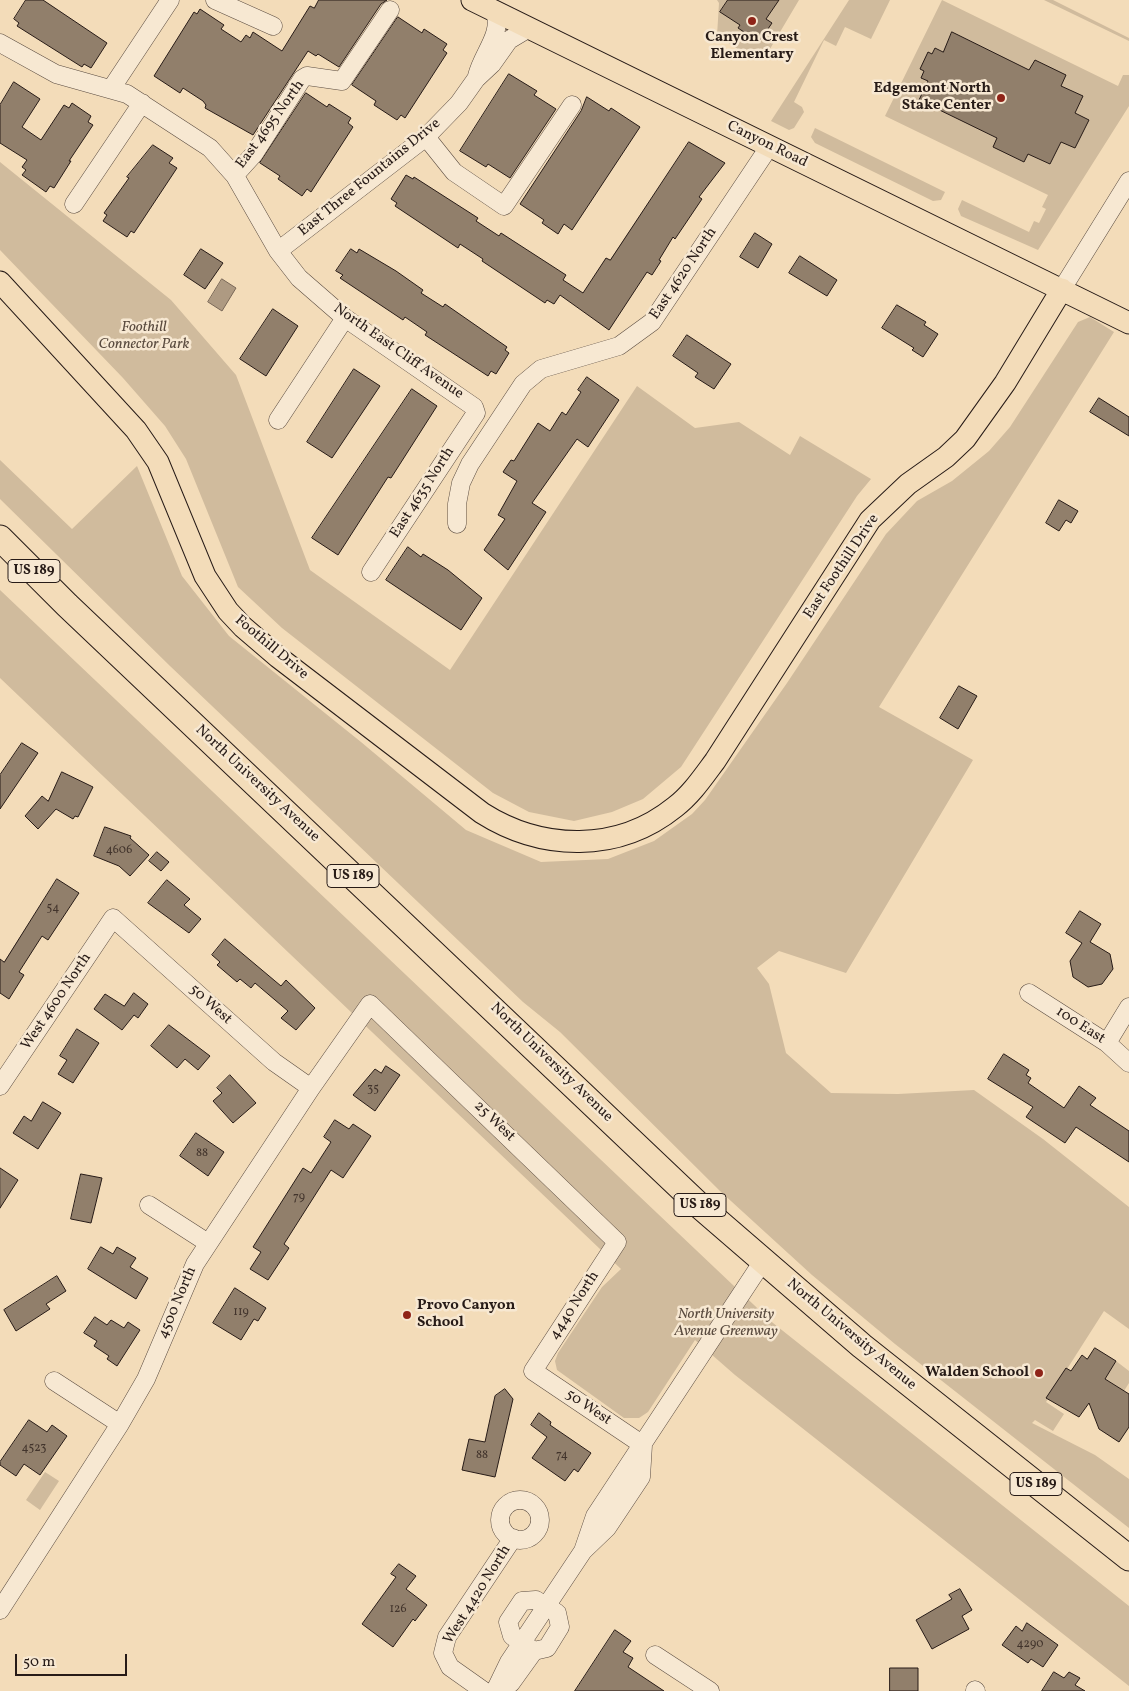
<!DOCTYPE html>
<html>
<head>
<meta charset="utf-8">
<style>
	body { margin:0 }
	#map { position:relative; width:1129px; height:1691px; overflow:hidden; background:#f3dcb9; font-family:Vollkorn,serif }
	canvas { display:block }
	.scale { position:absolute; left:15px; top:1654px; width:112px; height:22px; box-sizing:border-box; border:2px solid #271b17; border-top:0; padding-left:6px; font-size:15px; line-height:18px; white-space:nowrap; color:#271b17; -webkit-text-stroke:4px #f7e8d2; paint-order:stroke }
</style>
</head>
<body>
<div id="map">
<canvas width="1129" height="1691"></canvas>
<div class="scale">50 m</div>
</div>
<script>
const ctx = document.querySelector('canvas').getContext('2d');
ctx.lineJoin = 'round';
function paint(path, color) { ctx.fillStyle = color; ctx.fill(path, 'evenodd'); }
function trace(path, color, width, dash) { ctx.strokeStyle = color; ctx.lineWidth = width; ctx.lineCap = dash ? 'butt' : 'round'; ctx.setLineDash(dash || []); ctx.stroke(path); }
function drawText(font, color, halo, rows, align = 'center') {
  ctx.font = font + ' Vollkorn,serif'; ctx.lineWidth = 5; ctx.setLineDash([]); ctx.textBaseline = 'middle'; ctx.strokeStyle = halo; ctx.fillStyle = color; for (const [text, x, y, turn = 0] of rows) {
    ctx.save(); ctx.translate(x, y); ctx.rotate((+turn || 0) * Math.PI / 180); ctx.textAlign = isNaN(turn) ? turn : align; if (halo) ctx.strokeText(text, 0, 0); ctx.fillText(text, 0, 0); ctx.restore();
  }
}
paint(new Path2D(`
	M 717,0 L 728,0 L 740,25 L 738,28 L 759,42 L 766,19 L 779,0 L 799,0 L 764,59 L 752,58 L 717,36 L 719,3 Z
	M 849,0 L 890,0 L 871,39 L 845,27 L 836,46 L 824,40 L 794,102 L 802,107 L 804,112 L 794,128 L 789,130 L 771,121 Z
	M 942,0 L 1118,86 L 1123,75 L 1129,75 L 1129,106 L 1038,250 L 961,216 L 958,209 L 962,200 L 1029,232 L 1034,221 L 1039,223 L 1046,209 L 1042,207 L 1048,195 L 885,116 Z
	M 1044,0 L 1053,0 L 1129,38 L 1129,41 Z
	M 815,128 L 945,192 L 941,200 L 933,201 L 815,143 L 811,137 Z
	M 0,162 L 171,300 L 236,375 L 310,570 L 450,670 L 637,386 L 695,428 L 739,422 L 790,455 L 800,436 L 871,479 L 857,496 L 681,767 L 643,799 L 612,812 L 574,821 L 529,812 L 493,793 L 282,628 L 238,587 L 186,459 L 165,426 L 123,378 L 0,250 Z
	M 1090,317 L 1114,332 L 879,707 L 973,760 L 846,973 L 779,951 L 757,968 L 769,984 L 786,1053 L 831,1093 L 898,1094 L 974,1090 L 1043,1139 L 1129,1207 L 1129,1329 L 1104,1311 L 1046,1402 L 1064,1414 L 1053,1431 L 1035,1420 L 1032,1423 L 1095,1455 L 1129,1479 L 1129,1528 L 895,1344 L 812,1275 L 720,1191 L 560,1032 L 523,1002 L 170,666 L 0,499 L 0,460 L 72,529 L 137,466 L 182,576 L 229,636 L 361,742 L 466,830 L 541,862 L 608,859 L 654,841 L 692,814 L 705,800 L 787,683 L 886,534 L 917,501 L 952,481 L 989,451 L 1010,427 L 1078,322 Z
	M 0,590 L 773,1323 L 1129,1606 L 1129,1686 L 735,1375 L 695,1340 L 648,1412 L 639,1418 L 624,1418 L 557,1370 L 555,1361 L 558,1353 L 602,1287 L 621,1269 L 0,678 Z
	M 1116,1361 L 1129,1371 L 1129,1383 L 1124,1391 L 1105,1379 Z
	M 45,1472 L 59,1481 L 40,1510 L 26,1500 Z`), '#d0bb9d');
const water = new Path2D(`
	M 222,279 L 236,288 L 222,311 L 208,302 Z`);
paint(water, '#ae9a82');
trace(water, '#786757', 1);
const building = new Path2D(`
	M 26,0 L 43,0 L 107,43 L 91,68 L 84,64 L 82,67 L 17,26 L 19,23 L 14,19 Z
	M 319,0 L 387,0 L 381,4 L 339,67 L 318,54 L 316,56 L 308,51 L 253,135 L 205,108 L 206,105 L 203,101 L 183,88 L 180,93 L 154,76 L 194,12 L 197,14 L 200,9 L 224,25 L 221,29 L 241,42 L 246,35 L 250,38 L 253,32 L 282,51 L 310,6 L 314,8 Z
	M 728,0 L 779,0 L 766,19 L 772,23 L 759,42 L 738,28 L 740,25 L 720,12 Z
	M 398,17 L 422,33 L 424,29 L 447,44 L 443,50 L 447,53 L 405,118 L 401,115 L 397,120 L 374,105 L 376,101 L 352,85 Z
	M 952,32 L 1029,70 L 1035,60 L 1066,75 L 1061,86 L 1083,96 L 1075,113 L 1089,120 L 1075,148 L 1061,142 L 1050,164 L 1028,154 L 1024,162 L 993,147 L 997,138 L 919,100 L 928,81 L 921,78 L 924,71 L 920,69 L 928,52 L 932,54 L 935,48 L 943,52 Z
	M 509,74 L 537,91 L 534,95 L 556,109 L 510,178 L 488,164 L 486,167 L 460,151 Z
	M 14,82 L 40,99 L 22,127 L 41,140 L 64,105 L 69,108 L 72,103 L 91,116 L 88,122 L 93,125 L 69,161 L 71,161 L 54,188 L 50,186 L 46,192 L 22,175 L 26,170 L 22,167 L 27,160 L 0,143 L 0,105 Z
	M 306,93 L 327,107 L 329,104 L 351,118 L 348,123 L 353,127 L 311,192 L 307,189 L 302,196 L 278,179 L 280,176 L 260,163 Z
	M 587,97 L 609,111 L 611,108 L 640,127 L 572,230 L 564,224 L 558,234 L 542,223 L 544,220 L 520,204 L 581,111 Z
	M 689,142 L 725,163 L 699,197 L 702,199 L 675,239 L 673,237 L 659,260 L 661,261 L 652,275 L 647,272 L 609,330 L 560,295 L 554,304 L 547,300 L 545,303 L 482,261 L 483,259 L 460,244 L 458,248 L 395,206 L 397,203 L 391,199 L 406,175 L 413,179 L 414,177 L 478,218 L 476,221 L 499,236 L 501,233 L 566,275 L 563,280 L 583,293 L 606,258 L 610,260 Z
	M 153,145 L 173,158 L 169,163 L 177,168 L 134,233 L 131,231 L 127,237 L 103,221 L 107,215 L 104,213 L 129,178 L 127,177 Z
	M 755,233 L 772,244 L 758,268 L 740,257 Z
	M 201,249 L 223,263 L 205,289 L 184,275 Z
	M 351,249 L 357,253 L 359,249 L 396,271 L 423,290 L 421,293 L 443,307 L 445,304 L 507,347 L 505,350 L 509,353 L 496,374 L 491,371 L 488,376 L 425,335 L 427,332 L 405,317 L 403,320 L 340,278 L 343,275 L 336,271 Z
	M 800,256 L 837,280 L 827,296 L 789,273 Z
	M 897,305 L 926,322 L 924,325 L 938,334 L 923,357 L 912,350 L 914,348 L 882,328 Z
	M 273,309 L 298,326 L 266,376 L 240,359 Z
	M 687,335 L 731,364 L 714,389 L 695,377 L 698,373 L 673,356 Z
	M 354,369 L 380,386 L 332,458 L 307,442 Z
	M 587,377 L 619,400 L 588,447 L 577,439 L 532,503 L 546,512 L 508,570 L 484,550 L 505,519 L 498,515 L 517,481 L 503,472 L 511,460 L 514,461 L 538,423 L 550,431 L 562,412 L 566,415 L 581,392 L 578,390 Z
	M 412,389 L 437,406 L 391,478 L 388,477 L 338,555 L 312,538 Z
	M 1099,398 L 1129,417 L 1129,436 L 1090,412 Z
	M 1059,500 L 1078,511 L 1071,523 L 1066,520 L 1059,531 L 1046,523 Z
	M 408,547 L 421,557 L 423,554 L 448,570 L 482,598 L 461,630 L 386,580 Z
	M 959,686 L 977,696 L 958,729 L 940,718 Z
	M 22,743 L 38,753 L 0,809 L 0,775 Z
	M 62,772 L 93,787 L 78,817 L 75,816 L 73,819 L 56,809 L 38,829 L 25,816 L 42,796 L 48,801 Z
	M 105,827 L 131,836 L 130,838 L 149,855 L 130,876 L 119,866 L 94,856 Z
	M 157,852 L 169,862 L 161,871 L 149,861 Z
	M 57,879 L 79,893 L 48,940 L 42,936 L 19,972 L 24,975 L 9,999 L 0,993 L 0,959 L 4,962 Z
	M 167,880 L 190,899 L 184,905 L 201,919 L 189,933 L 148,903 Z
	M 1080,911 L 1101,924 L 1090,942 L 1110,954 L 1113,969 L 1102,984 L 1088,987 L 1073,977 L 1070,961 L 1082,943 L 1066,933 Z
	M 225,939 L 281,986 L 286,980 L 315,1008 L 296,1030 L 281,1018 L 288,1011 L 255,983 L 251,988 L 240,979 L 237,982 L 217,965 L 220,962 L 212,955 Z
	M 134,993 L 148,1004 L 138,1018 L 134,1015 L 122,1030 L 94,1009 L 105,994 L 124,1006 Z
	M 169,1025 L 210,1056 L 198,1070 L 185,1059 L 177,1068 L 151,1046 Z
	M 77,1029 L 99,1043 L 73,1083 L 58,1074 L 67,1060 L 60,1056 Z
	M 1004,1054 L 1029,1070 L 1026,1075 L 1031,1078 L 1028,1083 L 1064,1108 L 1079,1086 L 1096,1098 L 1090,1105 L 1129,1131 L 1129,1162 L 1076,1127 L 1065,1143 L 1026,1117 L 1033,1107 L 988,1079 Z
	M 386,1066 L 400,1075 L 375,1111 L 353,1095 L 375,1069 L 381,1073 Z
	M 230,1075 L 256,1103 L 233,1123 L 213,1101 L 222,1093 L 217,1088 Z
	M 43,1102 L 61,1113 L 38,1149 L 13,1133 L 24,1116 L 31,1121 Z
	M 335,1120 L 349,1129 L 353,1124 L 371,1136 L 343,1178 L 331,1170 L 284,1244 L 289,1248 L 268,1280 L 250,1269 L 261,1252 L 253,1247 L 303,1168 L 311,1173 L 331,1142 L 324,1137 Z
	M 196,1133 L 224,1152 L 208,1176 L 180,1156 Z
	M 0,1168 L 18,1180 L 0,1208 Z
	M 81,1174 L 102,1178 L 91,1223 L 71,1219 Z
	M 101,1247 L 113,1254 L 117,1247 L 136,1258 L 130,1267 L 148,1278 L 136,1299 L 88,1269 Z
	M 57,1276 L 66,1291 L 46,1304 L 50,1309 L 16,1331 L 4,1310 Z
	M 235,1288 L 266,1308 L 258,1321 L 254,1319 L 241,1340 L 213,1323 Z
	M 95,1317 L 107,1325 L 111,1320 L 124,1328 L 128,1322 L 140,1330 L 117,1366 L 107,1359 L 109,1356 L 94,1346 L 97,1341 L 84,1333 Z
	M 1095,1348 L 1116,1361 L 1105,1379 L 1129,1394 L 1129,1427 L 1119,1442 L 1099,1429 L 1089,1403 L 1079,1417 L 1046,1398 L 1066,1368 L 1071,1371 L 1082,1355 L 1087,1359 Z
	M 505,1389 L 513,1399 L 495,1477 L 462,1470 L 469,1439 L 485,1442 L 495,1396 Z
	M 539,1413 L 551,1422 L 550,1425 L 591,1453 L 578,1472 L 574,1469 L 565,1481 L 532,1458 L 547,1437 L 531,1425 Z
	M 29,1420 L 47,1432 L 52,1425 L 67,1436 L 40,1475 L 24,1464 L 16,1476 L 0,1465 L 0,1462 Z
	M 399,1564 L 416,1576 L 406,1589 L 427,1605 L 415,1621 L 413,1619 L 393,1647 L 362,1624 L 396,1577 L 391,1574 Z
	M 960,1589 L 972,1610 L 962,1616 L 969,1629 L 932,1649 L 916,1620 L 952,1599 L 949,1595 Z
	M 1027,1623 L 1058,1645 L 1043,1667 L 1031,1659 L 1028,1663 L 1002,1645 L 1016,1626 L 1022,1631 Z
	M 615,1630 L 631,1641 L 623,1652 L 633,1658 L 628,1667 L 664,1691 L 575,1691 Z
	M 890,1668 L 918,1668 L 918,1691 L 890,1691 Z
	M 1054,1672 L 1064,1678 L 1069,1672 L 1080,1678 L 1075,1685 L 1085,1691 L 1042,1691 Z`);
paint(building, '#917f6b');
trace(building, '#271b17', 1);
const minor = new Path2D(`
	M 215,0 L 273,26
	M 0,43 L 56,74 L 127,94 L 210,148 L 235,176 L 278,251 L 299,278 L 345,318 L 474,407 L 476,413 L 371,572
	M 477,76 C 482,54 503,34 495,12
	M 111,89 L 170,0
	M 426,137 L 454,172 L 504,206 L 572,105
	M 235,175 L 254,154 L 302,79 L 307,76 L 342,81 L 390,10
	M 74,204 L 142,103
	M 278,251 L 426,137 L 459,103 L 476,79 L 492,64 L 509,40 L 529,28
	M 1062,289 L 1129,181
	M 278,420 L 345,318
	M 457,524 L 457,504 L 461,483 L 470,464 L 523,384 L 541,369 L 619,346 L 652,322 L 769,147
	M 1029,993 L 1107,1043 L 1129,1063
	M 1107,1043 L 1129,1007
	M 0,1086 L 113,918 L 274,1062 L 311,1088
	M 149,1205 L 208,1243
	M 54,1381 L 120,1424
	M500 1520a20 20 0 1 1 40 0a20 20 0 1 1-40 0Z
	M 583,1551 L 595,1516 L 763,1261
	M 536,1600 L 557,1613 L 560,1627 L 547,1648 L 534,1651 L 512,1636 L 508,1622 L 522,1601 Z
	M 0,1610 L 120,1424 L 146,1379 L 195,1264 L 311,1088 L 370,1004 L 617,1242 L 533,1371 L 643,1445
	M 655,1655 L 710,1691
	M 975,1690 L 976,1691
	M 484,1691 L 450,1667 L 443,1653 L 447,1637 L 513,1538
	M 495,1691 L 509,1662 L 583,1551 L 607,1528 L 641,1477 L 643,1445
	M 500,1691 L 511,1683 L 534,1651`);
const major = new Path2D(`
	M 472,0 L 1129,323
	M 0,282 L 136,430 L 158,462 L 205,576 L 228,611 L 243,627 L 278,657 L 482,813 C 542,851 618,853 675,807 C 691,795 703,777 715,761 L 870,520 L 908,484 L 946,457 L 965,439 L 1005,383 L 1062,289`);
const highway = new Path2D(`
	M 0,538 L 67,605 L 701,1207 L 862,1346 L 1129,1558`);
trace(minor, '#5a4b40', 19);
trace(major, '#271b17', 23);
trace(highway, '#271b17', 27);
trace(minor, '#f7e8d2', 18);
trace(major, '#f3dcb9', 21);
trace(highway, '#f3dcb9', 25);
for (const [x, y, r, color] of [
	[752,21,5,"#8f2418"],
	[1001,98,5,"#8f2418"],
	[407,1315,5,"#8f2418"],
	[1039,1373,5,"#8f2418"]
]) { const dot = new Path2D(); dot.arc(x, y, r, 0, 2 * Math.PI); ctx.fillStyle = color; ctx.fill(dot); trace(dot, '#f7e8d2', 2); }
drawText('12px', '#42342c', null, [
	["4606",119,851],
	["54",53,909],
	["35",373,1090],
	["88",202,1154],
	["79",299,1198],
	["119",241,1313],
	["4523",34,1449],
	["88",482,1456],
	["74",562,1456],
	["126",398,1610],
	["4290",1030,1645]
]);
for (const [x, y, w] of [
	[34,571,52],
	[353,876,52],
	[700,1205,52],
	[1036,1484,52]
]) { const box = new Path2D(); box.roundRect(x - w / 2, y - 11.5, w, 23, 4); ctx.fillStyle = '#f7e8d2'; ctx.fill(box); trace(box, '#271b17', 1); }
drawText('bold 14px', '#271b17', null, [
	["US 189",34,571],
	["US 189",353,876],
	["US 189",700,1205],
	["US 189",1036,1484]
]);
drawText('bold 15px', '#271b17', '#f7e8d2', [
	["Canyon Crest",752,38,"center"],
	["Elementary",752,55,"center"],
	["Edgemont North",991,89],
	["Stake Center",991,106],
	["Provo Canyon",417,1306,"left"],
	["School",417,1323,"left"],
	["Walden School",1029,1373]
], 'right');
drawText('15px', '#271b17', '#f7e8d2', [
	["East 4695 North",271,125,-54],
	["Canyon Road",767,145,26],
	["East Three Fountains Drive",370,178,-39],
	["East 4620 North",684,274,-56],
	["North East Cliff Avenue",398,352,35],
	["East 4635 North",423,493,-57],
	["East Foothill Drive",842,567,-56],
	["Foothill Drive",271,648,40],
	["North University Avenue",257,784,43],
	["West 4600 North",57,1002,-56],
	["50 West",210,1005,42],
	["100 East",1080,1026,33],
	["North University Avenue",551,1063,44],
	["25 West",494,1122,44],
	["4500 North",178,1303,-67],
	["4440 North",575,1306,-57],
	["North University Avenue",851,1335,40],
	["50 West",588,1408,34],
	["West 4420 North",478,1595,-58]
]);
drawText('italic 15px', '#5a4b3f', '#f7e8d2', [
	["Foothill",144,328],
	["Connector Park",144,345],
	["North University",726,1315],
	["Avenue Greenway",726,1332]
]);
</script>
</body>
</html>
